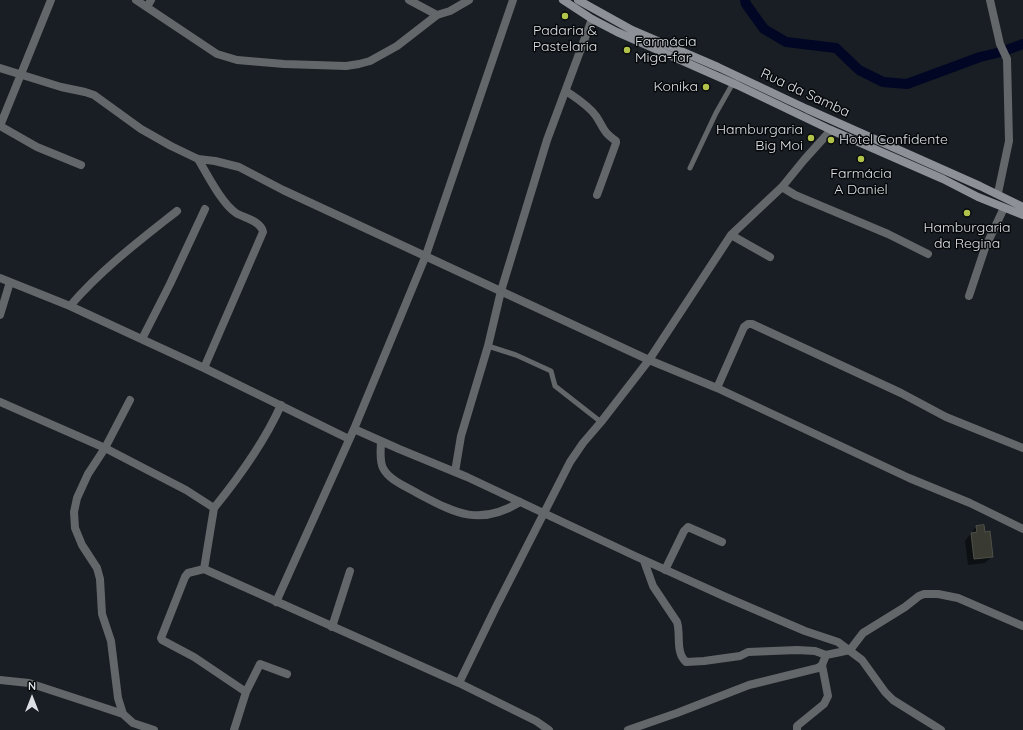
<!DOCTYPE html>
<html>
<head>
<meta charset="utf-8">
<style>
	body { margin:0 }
	#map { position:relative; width:1023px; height:730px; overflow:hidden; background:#191e24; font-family:Quicksand,sans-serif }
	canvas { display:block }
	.north { position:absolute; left:12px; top:678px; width:40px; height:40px; -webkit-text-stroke:3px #06080a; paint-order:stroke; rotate:0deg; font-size:11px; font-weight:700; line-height:16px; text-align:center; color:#dde0e5 }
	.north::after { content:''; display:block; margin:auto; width:14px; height:18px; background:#dde0e5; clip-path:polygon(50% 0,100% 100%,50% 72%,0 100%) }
</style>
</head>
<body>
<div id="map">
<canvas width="1023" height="730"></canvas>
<div class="north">N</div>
</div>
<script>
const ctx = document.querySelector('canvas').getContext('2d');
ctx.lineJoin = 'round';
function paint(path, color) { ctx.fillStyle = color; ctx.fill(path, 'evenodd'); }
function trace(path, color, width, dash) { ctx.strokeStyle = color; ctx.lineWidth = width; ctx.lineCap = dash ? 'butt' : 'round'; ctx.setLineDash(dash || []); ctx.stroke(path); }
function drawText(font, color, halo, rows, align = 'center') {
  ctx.font = font + ' Quicksand,sans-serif'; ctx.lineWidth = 3; ctx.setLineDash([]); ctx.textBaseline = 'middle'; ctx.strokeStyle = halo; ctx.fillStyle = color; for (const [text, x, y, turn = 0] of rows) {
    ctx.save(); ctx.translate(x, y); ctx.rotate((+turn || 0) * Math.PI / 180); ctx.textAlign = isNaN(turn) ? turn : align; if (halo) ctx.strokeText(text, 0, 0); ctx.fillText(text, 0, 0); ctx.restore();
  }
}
paint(new Path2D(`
	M 976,527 L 984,533 L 992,556 L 985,563 L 968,565 L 965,541 Z`), '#0007');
trace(new Path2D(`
	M 745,0 L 746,4 L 764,29 L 786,42 L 836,48 L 859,70 L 883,82 L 907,84 L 980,57 L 1001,52
	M 1004,51 L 1023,44`), '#000624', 10);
const building = new Path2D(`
	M 984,525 L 985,532 L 990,531 L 993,557 L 974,559 L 971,533 L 977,532 L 976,526 Z`);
paint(building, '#393b33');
trace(building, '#4f5048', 1);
trace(new Path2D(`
	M 690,168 L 716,113 L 733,83
	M 488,346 L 516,355 L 551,371 L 555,386 L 601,422`), '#64676a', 5);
trace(new Path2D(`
	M 136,0 L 217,54 L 237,60 L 284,64 L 346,66 L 359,64 L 370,61 L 397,46 L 437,15 L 450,11 L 469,0
	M 409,0 L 437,15
	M 990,0 L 1000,44 L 1007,59 L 1009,141 L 998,193
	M 147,7 L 151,0
	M 0,68 L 61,87 L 85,92 L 94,95 L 141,129 L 171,146 L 198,159 L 215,161 L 239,167 L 283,190 L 649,360 L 717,388 L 909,478 L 970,503 L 1023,529
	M 566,91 C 576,98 588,105 596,116 C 604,128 602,131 616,141 L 616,143 L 597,195
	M 0,126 L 51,0
	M 0,126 L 37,147 L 81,165
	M 198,159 C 207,174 222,204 236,213 C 244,218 261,221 263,232 L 204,368
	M 782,187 L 795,195 L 888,234 L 928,254
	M 731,235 L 770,257
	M 0,278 L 70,306 L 204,368 L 349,439
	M 969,296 L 985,248 L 1003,210
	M 70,306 C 102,269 139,241 177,211
	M 0,315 L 10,282
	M 142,339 L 170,284 L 205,209
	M 717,388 L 744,327 L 748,324 L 752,324 L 901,393 L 946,417 L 1023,448
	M 0,402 L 105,448 L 186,490 L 214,508 L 204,569 L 459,683 L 536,721 L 549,730
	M 354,429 L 399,449 L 467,477 L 635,556 L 728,598 L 805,631 L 838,642 L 862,660 L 885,692 L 893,700 L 941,730
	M 381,441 C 381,449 379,460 383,468 C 389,480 405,486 417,493 C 455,513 479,527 520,502
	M 455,472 L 461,436 L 488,346 L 501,291 L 547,140 L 592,19
	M 214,508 C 240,476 264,443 281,405
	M 644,561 L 653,586 L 677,622 C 681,634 675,652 686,662 L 704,661 L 740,656 L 748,652 L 797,650 L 815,651 L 826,655
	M 204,569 L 188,573 L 185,577 L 161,638 L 162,640 L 194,657 L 246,692
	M 665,570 L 684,531 L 688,527 L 722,542
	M 276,602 L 354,429 L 426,255 L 513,0
	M 332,627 L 350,571
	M 0,680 L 29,683 L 96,705 L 123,714 L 133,723 L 154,730
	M 459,683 L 496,607 L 570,462 L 583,443 L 601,422 L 649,360 L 731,235 L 782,187 L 804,160 L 831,130
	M 123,714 L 118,698 L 111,641 L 102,614 L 100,579 L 97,568 L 82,545 L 75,528 L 74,512 L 77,498 L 88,474 L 105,448 L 130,400
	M 234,730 L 246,692 L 260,664 L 287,674
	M 628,730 L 677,713 L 749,685 L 818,668 L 822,665 L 826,655 L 850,650 L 863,633 L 905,607 L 919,596 L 924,594 L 938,594 L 958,598 L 1023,626
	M 797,730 L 797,726 L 824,704 L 828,696 L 822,665`), '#64676a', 8);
trace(new Path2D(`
	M 563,0 L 592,19 L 617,32 L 737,85 L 831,130 L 943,179 L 978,197 L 1023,215
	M 578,0 L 632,30 L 718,67 L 807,109 L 980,186 L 1023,207`), '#8d9197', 8);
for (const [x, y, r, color] of [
	[565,16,4,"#b2c34c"],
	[627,50,4,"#b2c34c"],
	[706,87,4,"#b2c34c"],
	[811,138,4,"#b2c34c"],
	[831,140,4,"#b2c34c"],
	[861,159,4,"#b2c34c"],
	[967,213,4,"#b2c34c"]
]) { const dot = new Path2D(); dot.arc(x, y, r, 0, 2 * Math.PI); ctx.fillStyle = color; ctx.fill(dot); trace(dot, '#06080a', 1.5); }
drawText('14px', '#dde0e5', '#06080a', [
	["Padaria &",565,31],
	["Pastelaria",565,47],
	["Farmácia",635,42,"left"],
	["Miga-far",635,58,"left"],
	["Konika",698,87,"right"],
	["Hamburgaria",803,130,"right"],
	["Big Moi",803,146,"right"],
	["Hotel Confidente",839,140,"left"],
	["Farmácia",861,174],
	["A Daniel",861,190],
	["Hamburgaria",967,228],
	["da Regina",967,244]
]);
drawText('14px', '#dde0e5', '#06080a', [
	["Rua da Samba",805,93,25]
]);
</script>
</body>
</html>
